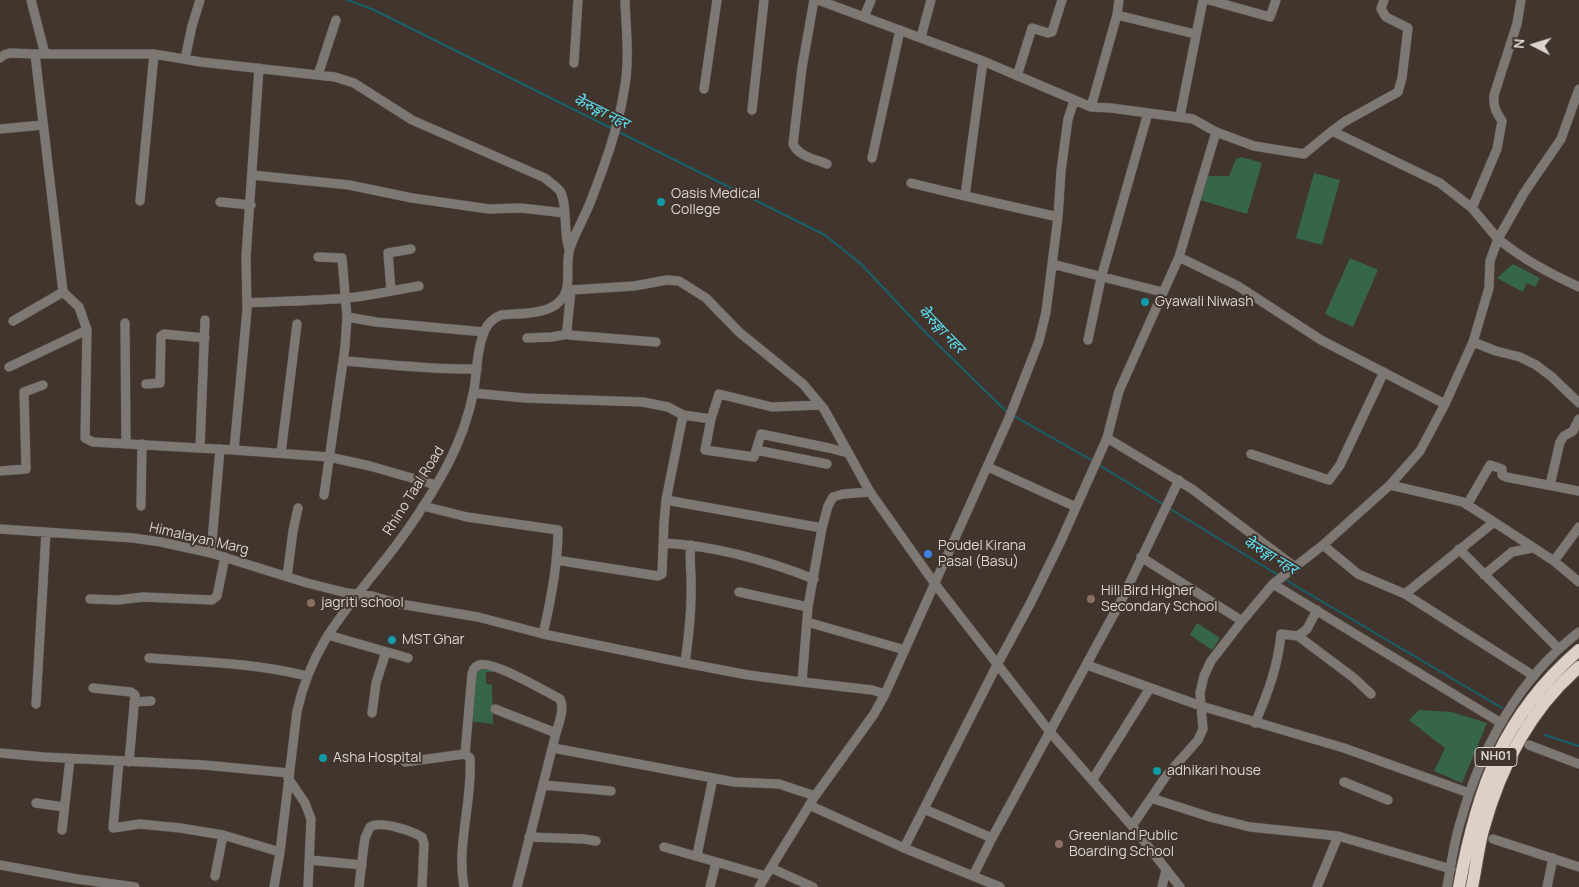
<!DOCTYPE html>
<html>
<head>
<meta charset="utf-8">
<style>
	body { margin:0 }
	#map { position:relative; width:1579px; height:887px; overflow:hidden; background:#41352e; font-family:Manrope,sans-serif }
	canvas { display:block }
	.north { position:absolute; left:1509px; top:20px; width:50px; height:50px; -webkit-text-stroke:4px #41352e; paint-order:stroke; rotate:275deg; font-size:14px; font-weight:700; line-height:20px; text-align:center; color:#dcd5d0 }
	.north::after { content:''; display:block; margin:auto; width:18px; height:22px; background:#dcd5d0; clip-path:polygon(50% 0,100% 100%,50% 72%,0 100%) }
</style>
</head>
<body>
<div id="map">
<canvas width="1579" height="887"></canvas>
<div class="north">N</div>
</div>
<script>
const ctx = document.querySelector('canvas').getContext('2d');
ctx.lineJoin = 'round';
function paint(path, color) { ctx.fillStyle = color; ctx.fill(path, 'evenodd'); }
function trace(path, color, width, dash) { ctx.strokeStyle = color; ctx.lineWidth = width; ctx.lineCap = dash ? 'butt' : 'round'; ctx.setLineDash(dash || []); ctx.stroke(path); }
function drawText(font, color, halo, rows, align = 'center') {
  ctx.font = font + ' Manrope,"Noto Sans Devanagari",sans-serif'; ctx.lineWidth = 4; ctx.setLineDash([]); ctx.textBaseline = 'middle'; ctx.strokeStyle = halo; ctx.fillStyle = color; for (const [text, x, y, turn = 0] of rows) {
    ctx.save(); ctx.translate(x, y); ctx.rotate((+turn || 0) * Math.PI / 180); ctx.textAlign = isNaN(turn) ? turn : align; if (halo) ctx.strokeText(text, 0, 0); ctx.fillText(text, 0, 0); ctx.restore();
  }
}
paint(new Path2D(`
	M 1242,157 L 1262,163 L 1247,214 L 1200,200 L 1207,176 L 1229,176 L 1236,159 Z
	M 1314,173 L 1340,180 L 1322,245 L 1296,238 Z
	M 1350,258 L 1378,270 L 1353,327 L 1325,314 Z
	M 1513,264 L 1540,278 L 1535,287 L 1527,283 L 1523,292 L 1497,278 Z
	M 1197,623 L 1220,638 L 1212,650 L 1190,635 Z
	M 484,668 L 495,672 L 486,672 L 486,684 L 492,685 L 493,724 L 470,721 L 477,671 Z
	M 1419,710 L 1452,712 L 1487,723 L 1462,783 L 1434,771 L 1445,748 L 1409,720 Z`), '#35664a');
trace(new Path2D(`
	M 348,0 L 374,10 L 613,129
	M 617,131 L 825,235 L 861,264 L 922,329 L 1008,413
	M 1014,416 L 1093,461
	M 1099,465 L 1163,504
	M 1169,508 L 1278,575
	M 1284,579 L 1502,708
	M 1545,735 L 1579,746`), '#15616c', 2);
const minor = new Path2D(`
	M 31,0 L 45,54
	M 814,0 L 802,68 L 793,144 C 798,156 815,159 827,164
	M 818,0 L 983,61 L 1091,107 L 1111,108 L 1193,119 L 1216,132 L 1254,146 L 1304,154 L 1332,131 L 1440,183 L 1472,208 L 1498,239 L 1524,193 L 1561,139 L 1579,89
	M 1209,0 L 1270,17 L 1276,0
	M 1117,15 L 1195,34
	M 864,17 L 871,0
	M 921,37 L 931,0
	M 35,54 L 63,292 L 79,307 L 87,330 L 85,438 L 93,442 L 234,450
	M 0,58 L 4,55 L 10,53 L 35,54 L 154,54 L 201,62 L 335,77 L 354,83 L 412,120 L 545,178 C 549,182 556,186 560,191 C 568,205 563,233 569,249
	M 185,59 L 192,26 L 200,0
	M 983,61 L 965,196 L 1058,217
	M 574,63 L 578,0
	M 259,68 L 246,257 L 247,310 L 234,450 L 329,457 L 370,466 L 436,485
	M 318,75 L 336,20
	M 1017,76 L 1032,28 L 1048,33 L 1052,32 L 1062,0
	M 704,89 L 717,0
	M 1091,107 L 1117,15 L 1119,0
	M 752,110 L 764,0
	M 1180,116 L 1203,0
	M 0,129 L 43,125
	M 1332,131 L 1344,122 L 1398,92 L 1402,78 L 1408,28 L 1386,17 L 1381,9 L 1384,0
	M 872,158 L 900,30
	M 252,175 L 349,185 L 412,198 L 489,209 L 521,208 L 565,213
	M 911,183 L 965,196
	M 140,201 L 154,54
	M 220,202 L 251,205
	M 1472,208 L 1497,149 L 1502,121 C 1496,112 1493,107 1494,95 L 1517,24 L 1521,0
	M 318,257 L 342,258 L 347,317 L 345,347 L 324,495
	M 1179,257 L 1238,286 L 1321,340 L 1445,404
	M 1052,264 L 1162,292
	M 568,287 L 571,290 L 634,286 L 667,280 L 679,281 L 706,298 L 739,332 L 803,384 L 824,409 L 870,492 L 935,584 L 1050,732 L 1132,826 L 1180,887
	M 391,290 L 388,253 L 411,249
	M 571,290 L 567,329 L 569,335 L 656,342
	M 247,303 C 280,301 314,301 347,298 C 371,296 395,290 419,286
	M 347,317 L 376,322 L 484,332
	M 13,321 L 63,292
	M 125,323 L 126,443
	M 527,338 L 552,337 L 568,334
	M 1088,340 L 1101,278 L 1148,113
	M 1473,342 L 1496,351 L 1520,357 L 1536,365 L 1552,377 L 1579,403
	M 344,361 C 388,364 432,370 477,369
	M 9,367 L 87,330
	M 146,384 L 160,383 L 161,336 L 164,334 L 205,338
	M 473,393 L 525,398 L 643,402 L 668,407 L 683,415 L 666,500 L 664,523 L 662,574 L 658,576 L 556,560
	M 683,415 L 711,419 L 719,394 L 772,407 L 820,405
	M 711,419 L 705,450 L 754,457 L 761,434 L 829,448 L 848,453
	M 1107,438 L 1192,489 L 1295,567
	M 200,448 L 205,320
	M 756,450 L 827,464
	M 281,453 L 297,324
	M 1251,454 L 1329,480 L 1340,465 L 1384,372
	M 988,467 L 1076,507
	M 0,471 L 26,469 L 24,392 L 43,385
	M 1390,485 L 1463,502 L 1494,522 L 1405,594
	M 1550,485 L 1560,442 L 1564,436 L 1573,431 L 1579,419
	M 870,492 L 843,494 L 833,497 L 828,506 L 822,528 L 808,607 L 802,682 L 872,690 L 885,694
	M 666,500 L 822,528
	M 1467,505 L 1490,465 L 1502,469 L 1502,475 L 1506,477 L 1579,491
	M 141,506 L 142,444
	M 423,506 L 467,517 L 558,530 C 558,565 551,600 543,634
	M 1494,522 L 1554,561 L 1579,527
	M 0,529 L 133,538 L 161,542 L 211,553 L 307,583 L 347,593 L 372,596 L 400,604 L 478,617 L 543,634 L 685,663 L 748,675 L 802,682
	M 664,543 C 716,546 766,560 814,579
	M 1323,545 L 1358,574 L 1405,594 L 1534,676
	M 1459,549 L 1559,649
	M 211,553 L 220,449
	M 1141,557 L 1242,621
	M 1554,561 L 1579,582
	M 1484,575 L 1512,552 L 1532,548
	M 287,577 L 293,531 L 298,508
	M 1273,584 L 1501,723
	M 739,592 L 808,607
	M 90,599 L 118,600 L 143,597 L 212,600 L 217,596 L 225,557
	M 807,622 L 905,650
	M 328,635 L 408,658
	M 1298,636 L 1307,629 L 1317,610
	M 149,658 C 202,662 256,663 307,676
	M 685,663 C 689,635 692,608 691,580 C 691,567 689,557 691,545
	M 1087,665 L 1201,706 L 1344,748 L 1469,793
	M 93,688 L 131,692 L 135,695 L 129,762
	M 134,702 L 151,701
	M 36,704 L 46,532
	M 495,709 L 556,733
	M 372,713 L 376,683 L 386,652
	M 1255,723 C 1268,693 1278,666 1281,634 L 1298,636 L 1354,678 L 1371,694
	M 1529,745 L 1579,764
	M 553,748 L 734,782 L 779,784 L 815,796
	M 0,753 L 44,757 L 204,765 L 289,773
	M 119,761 L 113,828 L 140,824 L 180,828 L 223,835 L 280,852
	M 405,762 L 465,754
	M 288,778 L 305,803 L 311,819 L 308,887
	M 1093,779 L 1150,688
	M 1344,782 L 1388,800
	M 543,785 L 611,791
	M 1151,798 L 1210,817 L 1250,827 L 1338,836 L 1451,869
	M 36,803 L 64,807
	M 809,805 L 904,848 L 1000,887
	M 924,809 L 992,838
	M 1132,826 L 1166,776 L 1198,740 L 1203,729 L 1200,693 L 1204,676 L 1211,661 L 1242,621 L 1273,584 L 1323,545 L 1390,485 L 1420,451 L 1445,404 L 1473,342 L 1489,288 L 1490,261 L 1498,239 C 1526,261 1547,272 1579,287
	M 62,830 L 70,759
	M 529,837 L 584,839 L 596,841
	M 1493,839 L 1579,867
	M 664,847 L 765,876
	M 904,848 L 997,665 L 1031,602 L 1060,543 L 1107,438 L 1119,391 L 1179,257 L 1216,132
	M 697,855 L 713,778
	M 310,860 L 362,865
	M 0,865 L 77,879 L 135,887
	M 771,868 L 813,887
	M 215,876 L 223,835
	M 973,876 L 992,838 L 1122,599 L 1179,480
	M 274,887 L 280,852 L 297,711 C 311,650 338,619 376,571 C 403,538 428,502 448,464 C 460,441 469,415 474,390 C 477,370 477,348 485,330 C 488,323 494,318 501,315 C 519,313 546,315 559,302 C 574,289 564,265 570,248 C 575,233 584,218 590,203 C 604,167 618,129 624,91 C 630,60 626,30 625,0
	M 359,887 L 363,852 L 365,838 L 370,827 C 380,820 412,831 422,837 L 424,844 L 422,887
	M 464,887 C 456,845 473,800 470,758 L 465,754 L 472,674 C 473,670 474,667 479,665 C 492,660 545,691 560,699 C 565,708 559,723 556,733 L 517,887
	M 710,887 L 716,862
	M 759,887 L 815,796 L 874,714 L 885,694 L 1009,418 L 1039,341 L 1046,312 L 1058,217 L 1061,171 L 1068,119 L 1074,101
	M 1162,887 L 1166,870
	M 1317,887 L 1338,836
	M 1447,887 C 1451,865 1454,841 1461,820 C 1481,748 1519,678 1579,632
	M 1547,887 L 1553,858`);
const highway = new Path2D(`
	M 1459,887 C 1477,790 1502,716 1579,650
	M 1472,887 C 1476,868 1478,849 1483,830 C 1500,768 1530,709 1579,667`);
trace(minor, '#5d524b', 10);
trace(highway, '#5d524b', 14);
trace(minor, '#7e7874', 9);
trace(highway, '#ded0c7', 12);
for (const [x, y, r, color] of [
	[661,202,5,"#0f9aa8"],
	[1145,302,5,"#0f9aa8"],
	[928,554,5,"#3f7fe0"],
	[1091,599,5,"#8d6e63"],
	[311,603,5,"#8d6e63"],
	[392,640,5,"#0f9aa8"],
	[323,758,5,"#0f9aa8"],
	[1157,771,5,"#0f9aa8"],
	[1059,844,5,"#8d6e63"]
]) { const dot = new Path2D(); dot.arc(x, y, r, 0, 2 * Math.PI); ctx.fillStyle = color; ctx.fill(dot); trace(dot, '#41352e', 2); }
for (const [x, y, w] of [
	[1496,757,42]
]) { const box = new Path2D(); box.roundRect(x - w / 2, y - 9.5, w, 19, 4); ctx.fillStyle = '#41352e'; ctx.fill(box); trace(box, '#dcd5d0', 1); }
drawText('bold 12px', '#dcd5d0', null, [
	["NH01",1496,757]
]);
drawText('14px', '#dcd5d0', '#41352e', [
	["Oasis Medical",671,194],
	["College",671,210],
	["Gyawali Niwash",1155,302],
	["Poudel Kirana",938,546],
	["Pasal (Basu)",938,562],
	["Hill Bird Higher",1101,591],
	["Secondary School",1101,607],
	["jagriti school",321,603],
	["MST Ghar",402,640],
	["Asha Hospital",333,758],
	["adhikari house",1167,771],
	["Greenland Public",1069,836],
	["Boarding School",1069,852]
], 'left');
drawText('14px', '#dcd5d0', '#41352e', [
	["Rhino Taal Road",414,491,-58],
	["Himalayan Marg",199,539,13]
]);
drawText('italic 15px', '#58e0f4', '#41352e', [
	["केेरुङ्गा नहर",601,112,26],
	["केेरुङ्गा नहर",941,330,46],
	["केेरुङ्गा नहर",1270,556,31]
]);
</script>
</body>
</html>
